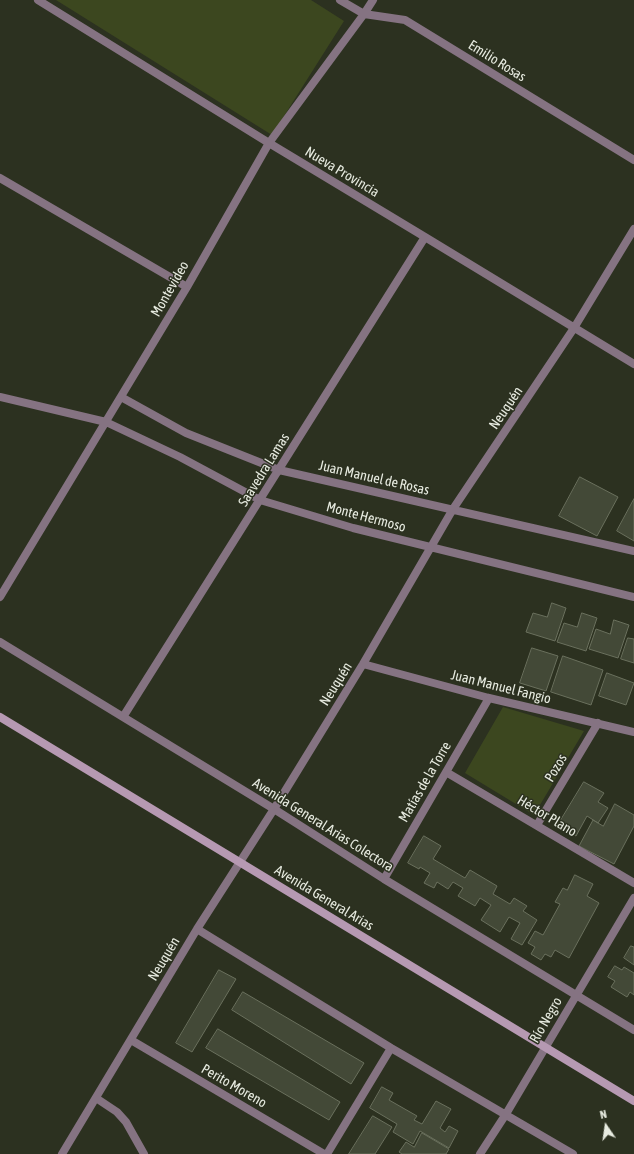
<!DOCTYPE html>
<html>
<head>
<meta charset="utf-8">
<style>
	body { margin:0 }
	#map { position:relative; width:634px; height:1154px; overflow:hidden; background:#2c3120; font-family:"Asap Condensed",sans-serif }
	canvas { display:block }
	.north { position:absolute; left:586px; top:1106px; width:40px; height:40px; -webkit-text-stroke:3px #2c3120; paint-order:stroke; rotate:347deg; font-size:11px; font-weight:700; line-height:16px; text-align:center; color:#e7ebe0 }
	.north::after { content:''; display:block; margin:auto; width:14px; height:18px; background:#e7ebe0; clip-path:polygon(50% 0,100% 100%,50% 72%,0 100%) }
</style>
</head>
<body>
<div id="map">
<canvas width="634" height="1154"></canvas>
<div class="north">N</div>
</div>
<script>
const ctx = document.querySelector('canvas').getContext('2d');
ctx.lineJoin = 'round';
function paint(path, color) { ctx.fillStyle = color; ctx.fill(path, 'evenodd'); }
function trace(path, color, width, dash) { ctx.strokeStyle = color; ctx.lineWidth = width; ctx.lineCap = dash ? 'butt' : 'round'; ctx.setLineDash(dash || []); ctx.stroke(path); }
function drawText(font, color, halo, rows, align = 'center') {
  ctx.font = font + ' "Asap Condensed",sans-serif'; ctx.lineWidth = 3; ctx.setLineDash([]); ctx.textBaseline = 'middle'; ctx.strokeStyle = halo; ctx.fillStyle = color; for (const [text, x, y, turn = 0] of rows) {
    ctx.save(); ctx.translate(x, y); ctx.rotate((+turn || 0) * Math.PI / 180); ctx.textAlign = isNaN(turn) ? turn : align; if (halo) ctx.strokeText(text, 0, 0); ctx.fillText(text, 0, 0); ctx.restore();
  }
}
paint(new Path2D(`
	M 56,0 L 311,0 L 344,21 L 272,135 Z
	M 503,707 L 584,731 L 534,815 L 465,773 Z`), '#3c471f');
const building = new Path2D(`
	M 580,477 L 618,497 L 597,536 L 559,516 Z
	M 634,499 L 634,541 L 617,531 Z
	M 552,603 L 566,608 L 555,641 L 526,632 L 533,613 L 547,617 Z
	M 582,613 L 597,618 L 586,651 L 557,642 L 564,623 L 577,627 Z
	M 614,620 L 629,625 L 618,658 L 589,649 L 596,629 L 610,634 Z
	M 628,638 L 634,639 L 634,663 L 621,659 Z
	M 532,648 L 558,656 L 546,691 L 520,683 Z
	M 563,656 L 603,670 L 591,705 L 551,692 Z
	M 607,673 L 634,683 L 626,705 L 599,696 Z
	M 584,782 L 604,793 L 598,802 L 608,808 L 598,823 L 587,816 L 576,836 L 558,825 Z
	M 615,804 L 634,815 L 634,826 L 614,864 L 579,846 L 593,820 L 603,826 Z
	M 424,836 L 441,846 L 433,859 L 465,878 L 470,870 L 497,886 L 493,894 L 510,904 L 514,898 L 527,906 L 523,911 L 537,920 L 522,945 L 511,939 L 520,923 L 509,917 L 500,932 L 481,920 L 491,905 L 480,898 L 475,906 L 458,896 L 463,888 L 453,882 L 448,889 L 437,882 L 434,888 L 424,883 L 430,873 L 420,867 L 419,869 L 408,863 Z
	M 575,875 L 593,884 L 587,896 L 599,903 L 569,958 L 555,950 L 551,957 L 545,954 L 541,960 L 531,954 L 535,947 L 528,943 L 535,931 L 543,935 L 560,904 L 555,902 L 563,888 L 567,890 Z
	M 631,946 L 634,947 L 634,965 L 624,958 Z
	M 615,966 L 622,970 L 624,967 L 634,973 L 634,995 L 630,992 L 627,997 L 611,987 L 615,981 L 608,977 Z
	M 219,970 L 236,979 L 192,1052 L 176,1043 Z
	M 243,992 L 364,1063 L 351,1084 L 232,1010 Z
	M 218,1029 L 340,1102 L 329,1120 L 206,1048 Z
	M 382,1087 L 393,1093 L 389,1100 L 417,1116 L 414,1120 L 422,1124 L 436,1101 L 451,1109 L 440,1128 L 445,1132 L 449,1126 L 458,1131 L 449,1148 L 420,1131 L 413,1144 L 393,1132 L 397,1124 L 370,1108 Z
	M 373,1116 L 392,1127 L 375,1154 L 349,1154 Z
	M 422,1133 L 449,1149 L 446,1154 L 402,1154 L 399,1152 L 406,1142 L 414,1147 Z`);
paint(building, '#434937');
trace(building, '#6a705d', 1);
trace(new Path2D(`
	M 38,0 L 269,143 L 425,237 L 634,364
	M 340,0 L 364,14 L 405,20 L 634,160
	M 0,178 L 187,287
	M 0,397 L 106,422 L 180,457 L 260,500 L 353,528 L 634,597
	M 121,397 L 186,433 L 279,470 L 634,551
	M 0,597 L 187,287 L 269,143 L 364,14 L 373,0
	M 0,642 L 274,809 L 384,879 L 634,1030
	M 363,664 L 489,698 L 634,732
	M 123,717 L 425,237
	M 446,772 L 634,883
	M 537,825 L 598,723
	M 384,879 L 489,698
	M 197,929 L 391,1048 L 573,1154
	M 131,1040 L 324,1154
	M 96,1098 L 117,1112 L 126,1122 L 144,1154
	M 62,1154 L 197,929 L 274,809 L 363,664 L 453,509 L 574,328 L 634,229
	M 327,1154 L 391,1048
	M 480,1154 L 506,1114 L 634,898`), '#857382', 8);
trace(new Path2D(`
	M 0,717 L 634,1101`), '#b699b2', 8);
drawText('14px', '#e7ebe0', '#2c3120', [
	["Emilio Rosas",497,61,32],
	["Nueva Provincia",342,172,31],
	["Montevideo",170,289,-60],
	["Neuquén",506,408,-56],
	["Saavedra Lamas",264,470,-58],
	["Juan Manuel de Rosas",374,478,13],
	["Monte Hermoso",366,517,15],
	["Neuquén",336,684,-58],
	["Juan Manuel Fangio",501,687,14],
	["Pozos",556,768,-59],
	["Matías de la Torre",425,782,-60],
	["Héctor Plano",547,816,31],
	["Avenida General Arias Colectora",323,825,32],
	["Avenida General Arias",324,898,31],
	["Neuquén",164,959,-59],
	["Río Negro",546,1020,-60],
	["Perito Moreno",234,1086,30]
]);
</script>
</body>
</html>
